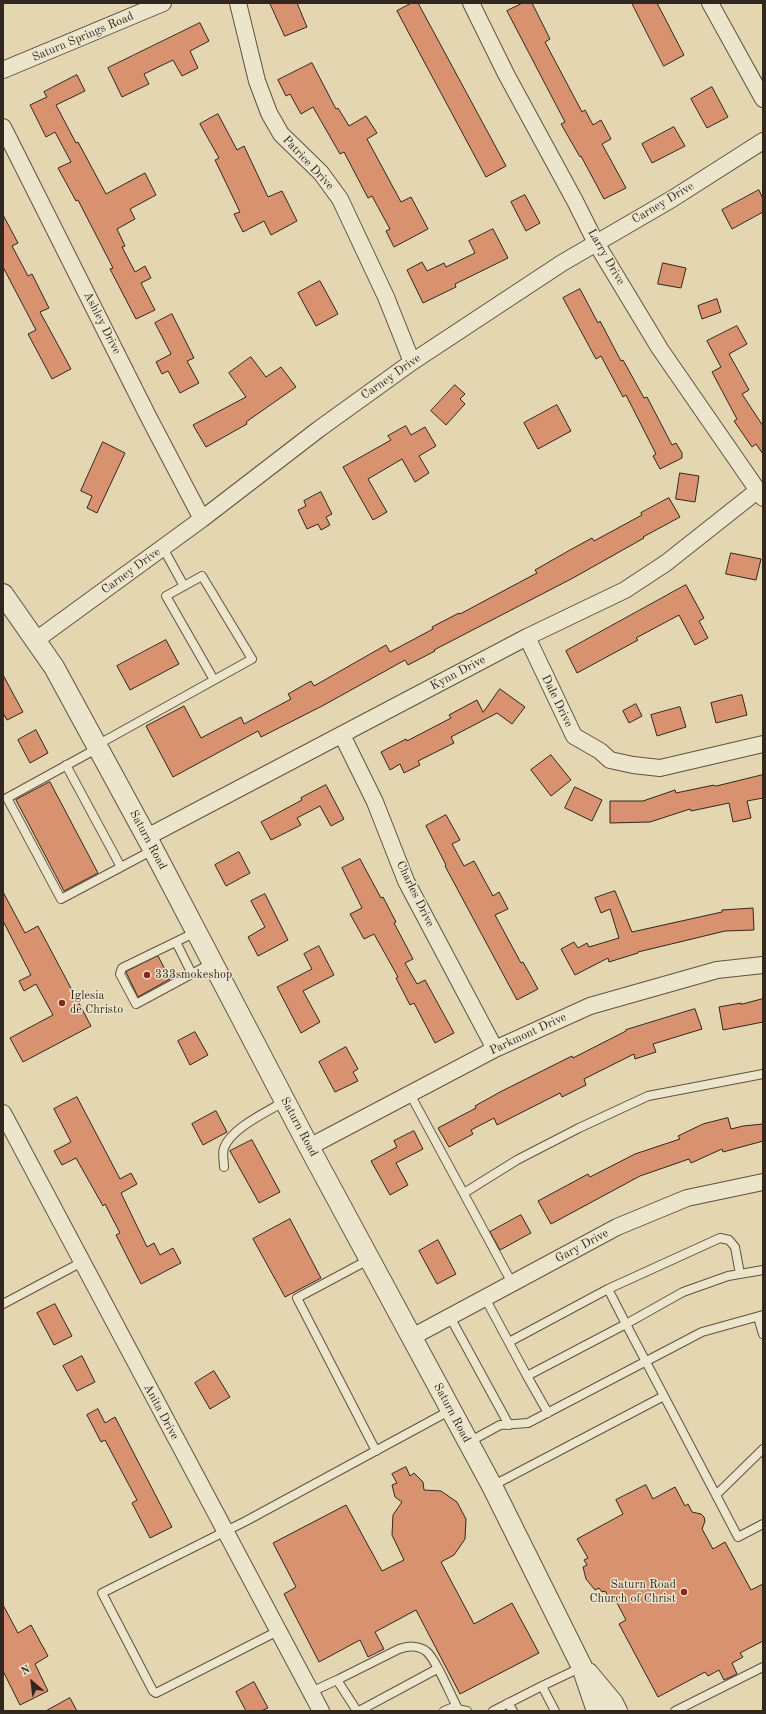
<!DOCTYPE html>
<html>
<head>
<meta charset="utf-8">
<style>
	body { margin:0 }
	#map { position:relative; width:766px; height:1714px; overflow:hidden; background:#e3d6b0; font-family:"Old Standard TT",serif }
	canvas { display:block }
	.frame { position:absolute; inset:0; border:4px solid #31271e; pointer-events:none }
	.north { position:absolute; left:12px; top:1662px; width:40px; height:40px; -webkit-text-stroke:3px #ede4cc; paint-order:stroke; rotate:332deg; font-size:11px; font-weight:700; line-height:16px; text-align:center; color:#31271e }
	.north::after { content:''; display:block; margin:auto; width:14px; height:18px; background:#31271e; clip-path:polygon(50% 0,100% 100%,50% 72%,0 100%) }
</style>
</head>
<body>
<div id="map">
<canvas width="766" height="1714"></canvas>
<div class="frame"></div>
<div class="north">N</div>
</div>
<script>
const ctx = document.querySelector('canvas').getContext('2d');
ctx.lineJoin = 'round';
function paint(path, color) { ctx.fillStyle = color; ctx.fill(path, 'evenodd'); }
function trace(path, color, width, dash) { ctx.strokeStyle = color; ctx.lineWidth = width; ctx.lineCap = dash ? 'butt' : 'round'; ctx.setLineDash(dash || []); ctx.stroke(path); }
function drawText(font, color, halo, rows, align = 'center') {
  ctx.font = font + ' "Old Standard TT",serif'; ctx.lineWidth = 3; ctx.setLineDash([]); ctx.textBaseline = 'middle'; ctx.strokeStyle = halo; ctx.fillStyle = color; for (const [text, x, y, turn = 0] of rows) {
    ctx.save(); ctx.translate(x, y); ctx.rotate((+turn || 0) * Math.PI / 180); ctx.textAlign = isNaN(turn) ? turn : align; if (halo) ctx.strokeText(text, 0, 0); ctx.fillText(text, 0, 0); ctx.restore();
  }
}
const building = new Path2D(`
	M 270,3 L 297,3 L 307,27 L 285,36 Z
	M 412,3 L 418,3 L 506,166 L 486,177 L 397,11 Z
	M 523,3 L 532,3 L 550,39 L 545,42 L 582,112 L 585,110 L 593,125 L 601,120 L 611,139 L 602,144 L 626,188 L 604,199 L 581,156 L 580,157 L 561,124 L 565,122 L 507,11 Z
	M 632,3 L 657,3 L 684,55 L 664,66 Z
	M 200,23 L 209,41 L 190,51 L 198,68 L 182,76 L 173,60 L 144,74 L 149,84 L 122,97 L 108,68 Z
	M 312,63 L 336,109 L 338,108 L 349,126 L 366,116 L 377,133 L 367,139 L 401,202 L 411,197 L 428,229 L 394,247 L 386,231 L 390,229 L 372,196 L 368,198 L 344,152 L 340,154 L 313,107 L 301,114 L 290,94 L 286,96 L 278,80 Z
	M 77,75 L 85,91 L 56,105 L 76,143 L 78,142 L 106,194 L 145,173 L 156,195 L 130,209 L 135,219 L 117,229 L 125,246 L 122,247 L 135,272 L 145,266 L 151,278 L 141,283 L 155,310 L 136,319 L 110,269 L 113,268 L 78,200 L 76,201 L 58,168 L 71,162 L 55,132 L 46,137 L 30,105 L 47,97 L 44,92 Z
	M 712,87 L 728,117 L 707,128 L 691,99 Z
	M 218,114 L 237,150 L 244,146 L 268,197 L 282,191 L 297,221 L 271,235 L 264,221 L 243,232 L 234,214 L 240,212 L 215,160 L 219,158 L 200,124 Z
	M 674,127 L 685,146 L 652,163 L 642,144 Z
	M 759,190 L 763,199 L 763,212 L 732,229 L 722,210 Z
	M 525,195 L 540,223 L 526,231 L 511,202 Z
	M 3,215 L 18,243 L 12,246 L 28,276 L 32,274 L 49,308 L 40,312 L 71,369 L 52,379 L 28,334 L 36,330 L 3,267 Z
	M 493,229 L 508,258 L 455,284 L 456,287 L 423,303 L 407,270 L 422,262 L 427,271 L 444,263 L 446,267 L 475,253 L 469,241 Z
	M 663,263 L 686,268 L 681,288 L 658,284 Z
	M 320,281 L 338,314 L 316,326 L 298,293 Z
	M 580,289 L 598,323 L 600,321 L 621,361 L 623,360 L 644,398 L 647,397 L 672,445 L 676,443 L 682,453 L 682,458 L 660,469 L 653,456 L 656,454 L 626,395 L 623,397 L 601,356 L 596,359 L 563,298 Z
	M 717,299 L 721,312 L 702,319 L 698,306 Z
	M 172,314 L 194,358 L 187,361 L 199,383 L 180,393 L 168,371 L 162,374 L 156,362 L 171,354 L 155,323 Z
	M 737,326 L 747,344 L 729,354 L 749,390 L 742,394 L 763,426 L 763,454 L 756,444 L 752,447 L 734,421 L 737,419 L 712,372 L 721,367 L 707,341 Z
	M 251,357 L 266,377 L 281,367 L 296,387 L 246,422 L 247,424 L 206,447 L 193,425 L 246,397 L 229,373 Z
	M 455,385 L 465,394 L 460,399 L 465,404 L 446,425 L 431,411 Z
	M 557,405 L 571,431 L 538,449 L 524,423 Z
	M 406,426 L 411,435 L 425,427 L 436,446 L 419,456 L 429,473 L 415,482 L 402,459 L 368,479 L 387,512 L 373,520 L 343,467 L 391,440 L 388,436 Z
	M 103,442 L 125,453 L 97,513 L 87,508 L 92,496 L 81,491 Z
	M 680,473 L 699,476 L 695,502 L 676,499 Z
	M 321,492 L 332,514 L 326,517 L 330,525 L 321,530 L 318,524 L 307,529 L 298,510 L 306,506 L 304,501 Z
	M 669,498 L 680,517 L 643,537 L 644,538 L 573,578 L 434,650 L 435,651 L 408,665 L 405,660 L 324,705 L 261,737 L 258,731 L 173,777 L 146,726 L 184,706 L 201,738 L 241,717 L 244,724 L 291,699 L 288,694 L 311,681 L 314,686 L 386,645 L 390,652 L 433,629 L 432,627 L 459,613 L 460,614 L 537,573 L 535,570 L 570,550 L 592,538 L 594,541 L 642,515 L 641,513 Z
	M 731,553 L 761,559 L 756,580 L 726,574 Z
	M 686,585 L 704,618 L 699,621 L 708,638 L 695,645 L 679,615 L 636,638 L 638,640 L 577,673 L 566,651 Z
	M 166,640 L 179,664 L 130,690 L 117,666 Z
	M 3,675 L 23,712 L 7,720 L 3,713 Z
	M 500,689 L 525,707 L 512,724 L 497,713 L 451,737 L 454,743 L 418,761 L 420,765 L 404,773 L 400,764 L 390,770 L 381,752 L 406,739 L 407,741 L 451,718 L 449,715 L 477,700 L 483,712 Z
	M 742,695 L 747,715 L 716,723 L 711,703 Z
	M 636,704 L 642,716 L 629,723 L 623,711 Z
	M 680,707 L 686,727 L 657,736 L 651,715 Z
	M 36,730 L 48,753 L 30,763 L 18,740 Z
	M 551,755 L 571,780 L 551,796 L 531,770 Z
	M 763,775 L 763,798 L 747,801 L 751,818 L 733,822 L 729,803 L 691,811 L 690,809 L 650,822 L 610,823 L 610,801 L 643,801 L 675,790 L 676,793 L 714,785 L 715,786 Z
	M 50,782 L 98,873 L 64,891 L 16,800 Z
	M 326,785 L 344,819 L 331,826 L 320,806 L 297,818 L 301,825 L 271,840 L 261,822 L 302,800 L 301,798 Z
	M 575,787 L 602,800 L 592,821 L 565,808 Z
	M 446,815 L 460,840 L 452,844 L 464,866 L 474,861 L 493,896 L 499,892 L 508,909 L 495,915 L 521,963 L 523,962 L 538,989 L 517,1000 L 445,866 L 446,865 L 426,826 Z
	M 239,852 L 250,873 L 226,886 L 215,865 Z
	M 360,859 L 381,898 L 383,897 L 396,922 L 394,923 L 413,959 L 405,963 L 417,984 L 425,980 L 454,1033 L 435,1043 L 414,1003 L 410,1005 L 396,978 L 398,977 L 374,934 L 364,939 L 350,914 L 362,908 L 342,868 Z
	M 615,891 L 632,932 L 722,912 L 722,910 L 753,908 L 754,930 L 725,931 L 638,952 L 638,953 L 609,962 L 608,958 L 575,975 L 561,949 L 574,942 L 578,948 L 587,943 L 589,947 L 619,938 L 610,909 L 601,913 L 595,898 Z
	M 3,892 L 25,933 L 38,926 L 91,1026 L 23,1062 L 10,1038 L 53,1015 L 36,984 L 24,991 L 19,981 L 31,975 L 3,921 Z
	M 265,894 L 288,940 L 258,956 L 248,937 L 265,927 L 251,901 Z
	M 319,946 L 334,975 L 303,991 L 320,1022 L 301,1033 L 277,987 L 312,969 L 304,954 Z
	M 158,956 L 170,979 L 138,997 L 126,972 Z
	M 763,999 L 763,1022 L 723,1030 L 719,1007 L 741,1003 L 741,1004 Z
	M 695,1009 L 702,1029 L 653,1044 L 656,1052 L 635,1059 L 634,1054 L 584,1079 L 586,1085 L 562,1097 L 560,1093 L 497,1125 L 494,1118 L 471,1130 L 473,1134 L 449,1147 L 438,1128 L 476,1108 L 475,1106 L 500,1092 L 572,1056 L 573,1058 L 626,1031 L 626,1030 Z
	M 195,1032 L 208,1055 L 190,1065 L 178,1041 Z
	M 346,1047 L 358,1069 L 353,1072 L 358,1081 L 335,1092 L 319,1062 Z
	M 77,1097 L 120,1179 L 131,1173 L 137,1184 L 121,1193 L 147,1247 L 154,1243 L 160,1255 L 173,1248 L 181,1263 L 141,1284 L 116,1235 L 120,1233 L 105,1204 L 103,1206 L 76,1158 L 62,1165 L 54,1151 L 71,1142 L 54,1109 Z
	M 216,1111 L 227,1132 L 203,1145 L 192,1124 Z
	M 728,1118 L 731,1129 L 743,1126 L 763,1124 L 763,1141 L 723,1152 L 722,1149 L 691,1163 L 689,1159 L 640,1176 L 551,1224 L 538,1201 L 588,1174 L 590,1177 L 635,1154 L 680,1139 L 678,1136 L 703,1124 Z
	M 414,1131 L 423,1149 L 396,1163 L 408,1185 L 390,1195 L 371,1161 L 397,1147 L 394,1141 Z
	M 252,1140 L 280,1192 L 259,1203 L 230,1151 Z
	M 521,1215 L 531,1233 L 500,1250 L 490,1232 Z
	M 290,1219 L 321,1278 L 285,1297 L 253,1239 Z
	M 438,1240 L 456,1274 L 437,1284 L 419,1251 Z
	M 55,1304 L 72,1336 L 54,1345 L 37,1313 Z
	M 82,1356 L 95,1382 L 77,1391 L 63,1366 Z
	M 214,1371 L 230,1397 L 210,1409 L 195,1383 Z
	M 98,1409 L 105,1423 L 115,1417 L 172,1527 L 150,1538 L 132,1503 L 137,1500 L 105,1440 L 101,1442 L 87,1415 Z
	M 406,1467 L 410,1476 L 414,1473 L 423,1482 L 424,1490 L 441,1491 L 457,1502 L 466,1519 L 465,1539 L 454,1555 L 441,1562 L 474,1624 L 512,1603 L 539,1653 L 460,1694 L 416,1610 L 375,1632 L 384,1649 L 368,1657 L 360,1640 L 319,1662 L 284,1594 L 296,1587 L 273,1543 L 346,1505 L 382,1571 L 404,1560 L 392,1535 L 393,1515 L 402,1502 L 395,1497 L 392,1485 L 397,1483 L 392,1474 Z
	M 646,1485 L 653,1499 L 675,1487 L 685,1506 L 688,1504 L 692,1512 L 701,1514 L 704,1517 L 705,1521 L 702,1529 L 713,1549 L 725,1542 L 751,1590 L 763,1584 L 763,1641 L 740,1653 L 743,1657 L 732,1663 L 737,1674 L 724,1680 L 719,1670 L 708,1676 L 705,1672 L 658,1697 L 619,1624 L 626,1620 L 616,1601 L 612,1603 L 605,1591 L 602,1592 L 599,1588 L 595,1590 L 586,1579 L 583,1567 L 587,1565 L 584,1560 L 588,1558 L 577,1539 L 623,1514 L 616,1500 Z
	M 3,1605 L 18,1633 L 31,1625 L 48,1656 L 35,1664 L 48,1691 L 20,1705 L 3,1671 Z
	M 254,1682 L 268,1708 L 261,1711 L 246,1711 L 236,1692 Z
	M 70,1698 L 77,1711 L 46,1711 Z`);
paint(building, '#d9926f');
trace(building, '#31271e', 1);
const service = new Path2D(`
	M 163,548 L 184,586
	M 97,745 L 252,659 L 202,576 L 166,596 L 214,680
	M 98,748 L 7,798 L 61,899 L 153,850
	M 66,765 L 121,867
	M 196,932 L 122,968 L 120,974 L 136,1004 L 212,963
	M 176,942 L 192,974
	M 410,1094 L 512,1283
	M 224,1167 C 224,1161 222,1153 224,1148 C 231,1128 267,1112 285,1101
	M 464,1193 L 517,1160 L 579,1128 L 648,1096 L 763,1074
	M 370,1259 L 297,1298 L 376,1451
	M 608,1289 L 626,1324 L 683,1292 L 728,1276 L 763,1270
	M 485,1298 L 527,1376 L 626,1324 L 664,1396
	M 3,1304 L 82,1262
	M 450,1317 L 509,1425
	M 758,1317 L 763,1334
	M 509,1342 L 608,1289 L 720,1238 L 729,1240 L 735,1247 L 740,1274
	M 527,1376 L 548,1413
	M 469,1442 L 500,1425 L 528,1423 L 702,1332 L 763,1315
	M 492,1486 L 664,1396 L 738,1537 L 763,1524
	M 716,1495 L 763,1449
	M 278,1631 L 156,1693 L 153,1691 L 102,1593 L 246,1521 L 451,1410
	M 337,1680 L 399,1649 C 407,1646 418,1645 426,1651 C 436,1659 451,1696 458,1709
	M 311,1692 L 337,1680 L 357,1711
	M 508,1703 L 513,1711
	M 359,1711 L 437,1669
	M 444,1711 L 451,1708 L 467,1711
	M 493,1711 L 542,1686
	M 555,1711 L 542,1686 L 582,1667
	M 675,1711 L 763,1667`);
const minor = new Path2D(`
	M 238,3 L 257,81 L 269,113 L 281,134 L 321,173 L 340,199 L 386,297 L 412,362
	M 471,3 L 506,74 L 575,201 L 596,243 L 660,349 L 763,498
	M 710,3 L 763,99
	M 3,70 L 163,3
	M 3,127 L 149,418 L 202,519
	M 527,637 L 574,736 L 600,751 L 610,760 L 633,765 L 660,768 L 763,744
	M 36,640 L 202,519 L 319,429 L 412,362 L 562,263 L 672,199 L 763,141
	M 342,735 L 375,802 L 406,881 L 495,1049
	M 147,837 L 527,637 L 625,590 L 666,563 L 757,491
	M 3,1113 L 321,1711
	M 309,1147 L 495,1049 L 590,1006 L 717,970 L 763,965
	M 412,1337 L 617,1227 L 687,1198 L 763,1182`);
const tertiary = new Path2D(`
	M 3,594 L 54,667 L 153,849 L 309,1147 L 492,1486 L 582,1667 L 597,1711
	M 588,1673 L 613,1703 L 617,1711`);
trace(service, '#5e5342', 10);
trace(minor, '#5e5342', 18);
trace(tertiary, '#5e5342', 22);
trace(service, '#ede4cc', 8);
trace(minor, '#ede4cc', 16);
trace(tertiary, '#ede4cc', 20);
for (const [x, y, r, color] of [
	[147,975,4,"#8f2418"],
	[62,1003,4,"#8f2418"],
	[684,1592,4,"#8f2418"]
]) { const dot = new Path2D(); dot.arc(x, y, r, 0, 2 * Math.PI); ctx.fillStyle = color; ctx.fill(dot); trace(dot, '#ede4cc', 1.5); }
drawText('12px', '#31271e', '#ede4cc', [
	["Saturn Springs Road",83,37,-23],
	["Patrice Drive",308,163,47],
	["Carney Drive",663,203,-31],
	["Larry Drive",606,257,60],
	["Ashley Drive",102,323,63],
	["Carney Drive",391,377,-35],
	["Carney Drive",131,571,-36],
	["Kynn Drive",458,673,-28],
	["Dale Drive",557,701,64],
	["Saturn Road",148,840,62],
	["Charles Drive",415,894,64],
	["Parkmont Drive",528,1034,-25],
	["Saturn Road",299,1127,62],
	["Gary Drive",582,1246,-28],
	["Anita Drive",161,1412,62],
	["Saturn Road",452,1413,62]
]);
drawText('12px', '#31271e', '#ede4cc', [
	["333smokeshop",155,975],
	["Iglesia",70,996],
	["de Christo",70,1010],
	["Saturn Road",676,1585,"right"],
	["Church of Christ",676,1599,"right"]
], 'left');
</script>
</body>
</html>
